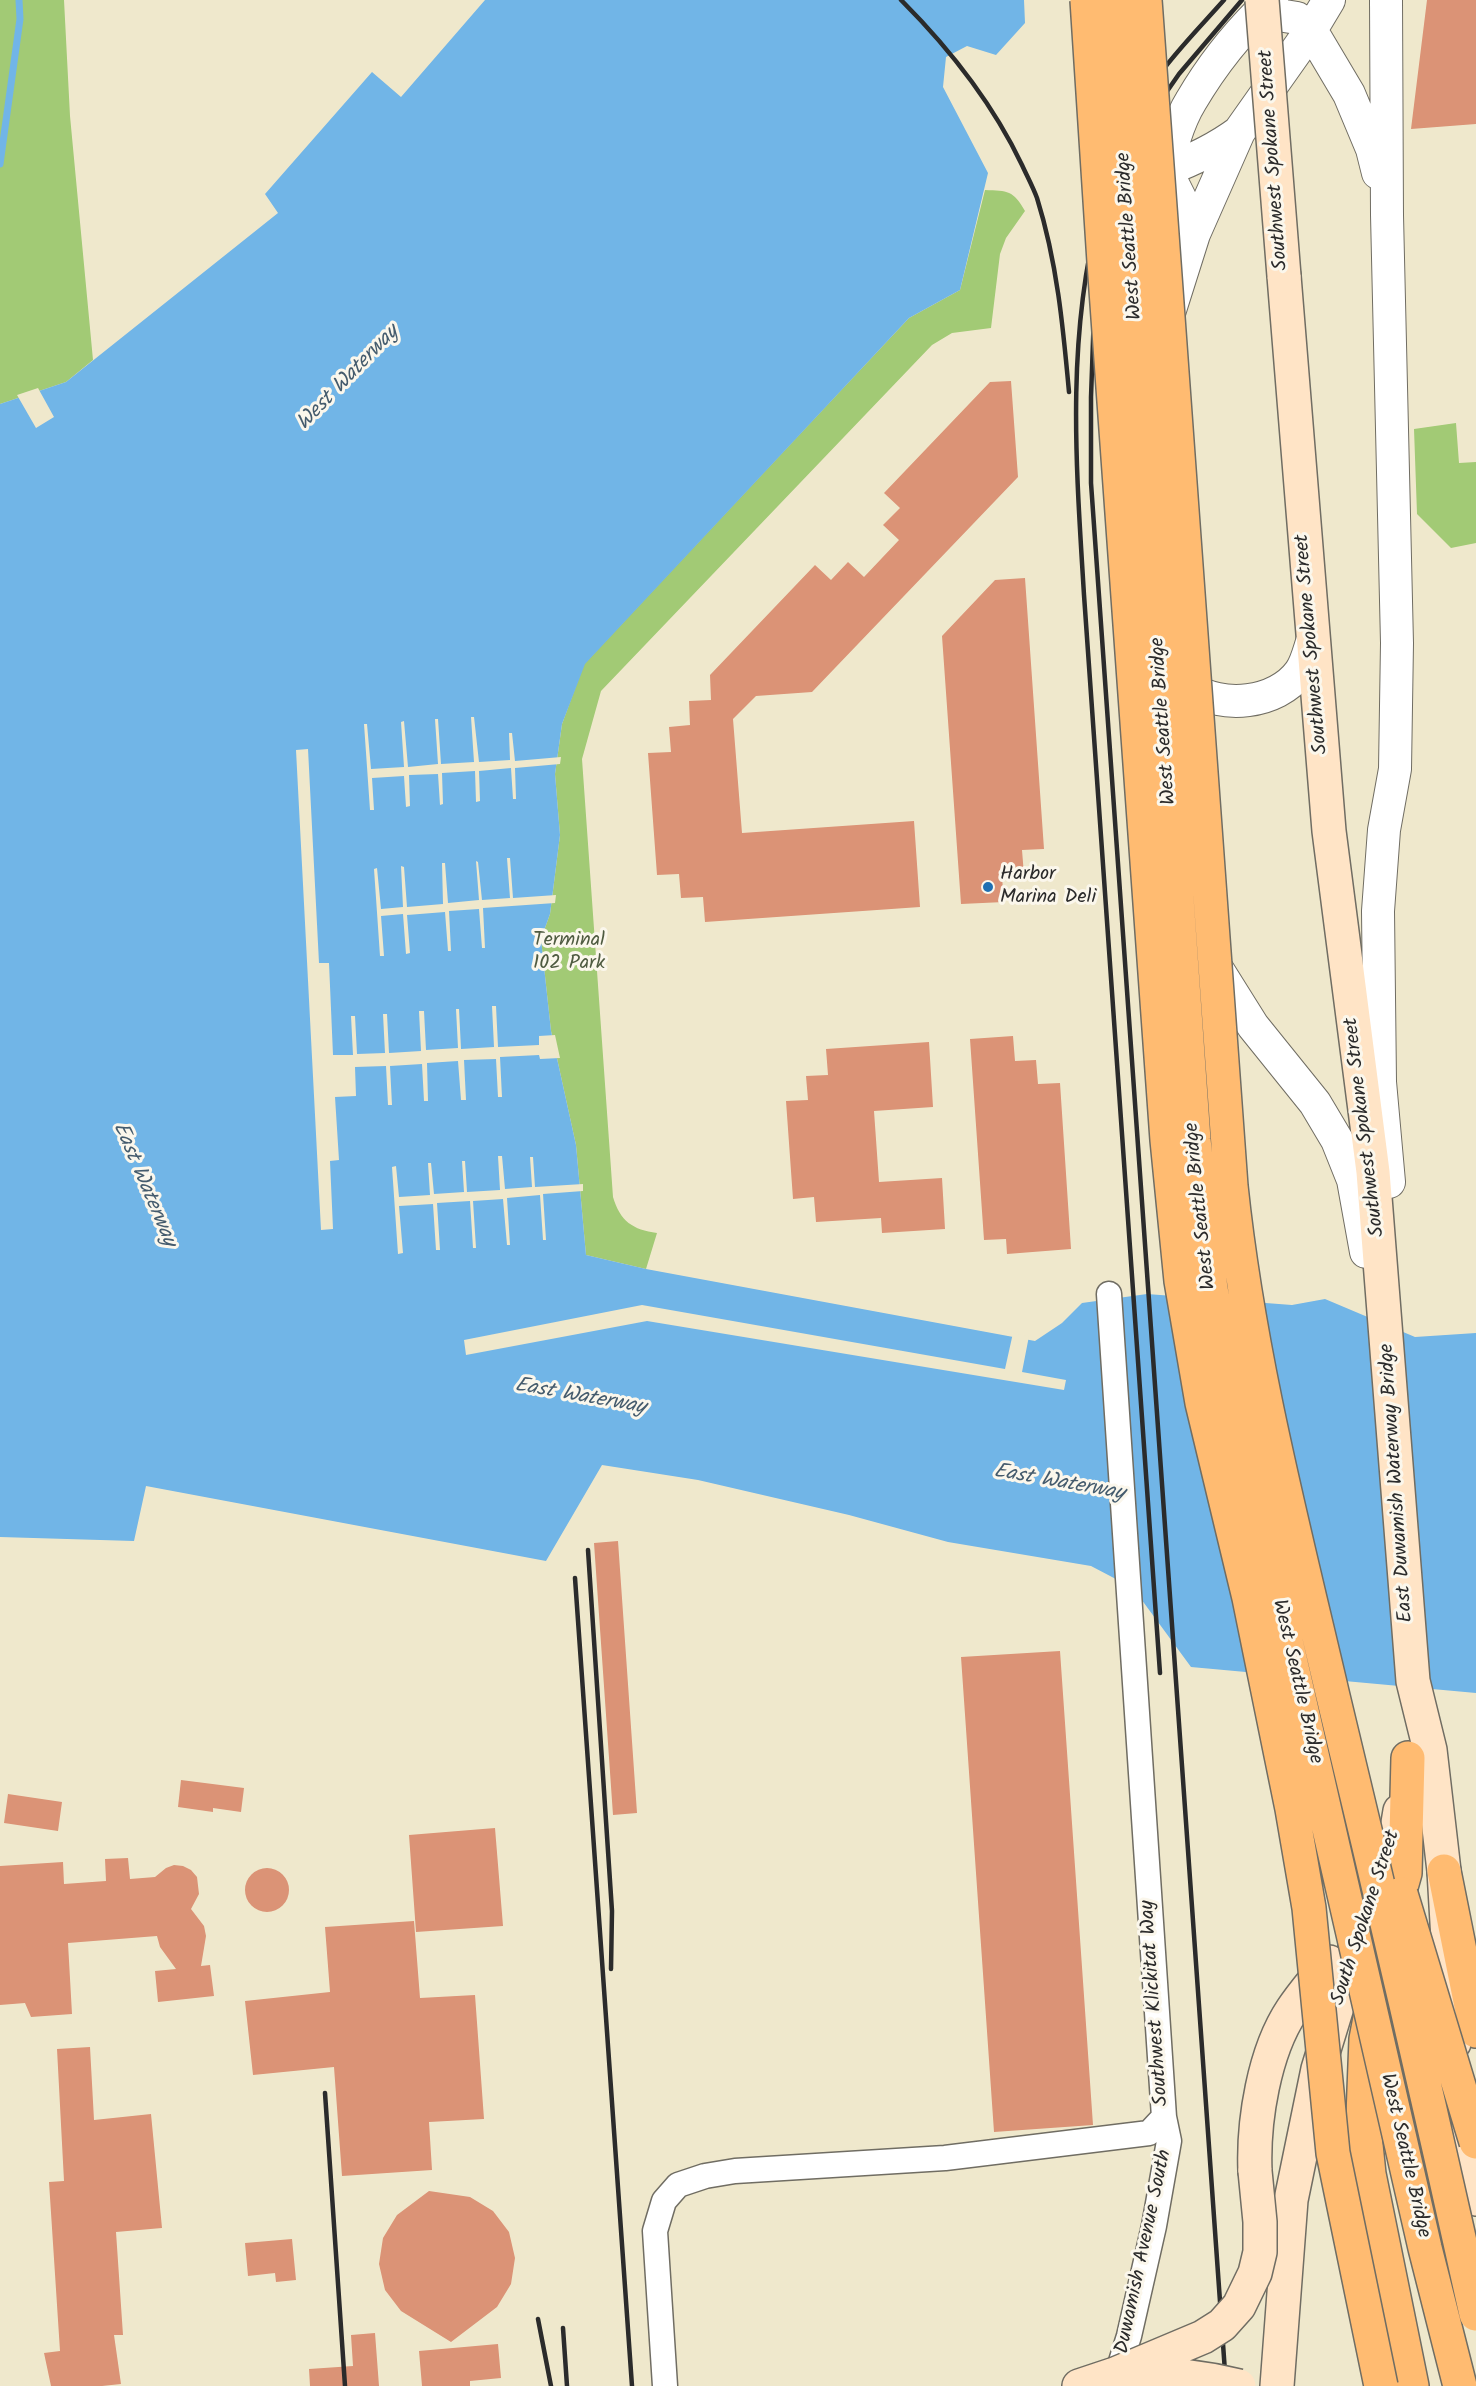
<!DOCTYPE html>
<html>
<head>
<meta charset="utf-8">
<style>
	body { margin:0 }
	canvas { display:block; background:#efe8cc }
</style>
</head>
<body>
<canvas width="1476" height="2386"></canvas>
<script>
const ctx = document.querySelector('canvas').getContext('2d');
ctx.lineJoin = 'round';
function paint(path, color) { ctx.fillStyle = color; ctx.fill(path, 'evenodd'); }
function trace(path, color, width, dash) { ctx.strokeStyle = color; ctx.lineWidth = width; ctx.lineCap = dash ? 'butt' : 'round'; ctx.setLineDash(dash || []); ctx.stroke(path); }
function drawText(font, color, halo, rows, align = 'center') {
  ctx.font = font + ' Kalam,sans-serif'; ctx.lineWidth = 6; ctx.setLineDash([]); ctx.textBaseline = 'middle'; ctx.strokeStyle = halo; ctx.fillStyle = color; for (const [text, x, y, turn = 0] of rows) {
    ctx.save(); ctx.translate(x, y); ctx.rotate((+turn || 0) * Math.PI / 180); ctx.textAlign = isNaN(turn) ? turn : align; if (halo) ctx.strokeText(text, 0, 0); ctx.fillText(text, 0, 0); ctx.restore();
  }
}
paint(new Path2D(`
	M 0,0 L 64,0 L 70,116 L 93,360 L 66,382 L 0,404 Z
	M 985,190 C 1008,191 1013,190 1025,211 L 1006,238 L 1000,254 L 991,328 L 952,333 L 932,345 L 601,691 L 582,759 L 613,1197 C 620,1221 633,1230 657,1233 L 646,1269 L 586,1255 L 576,1145 L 551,1031 L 541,939 L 550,914 L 560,835 L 555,774 L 562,724 L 584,664 L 909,318 L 960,290 Z
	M 1456,423 L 1459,463 L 1476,462 L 1476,543 L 1451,548 L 1417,514 L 1414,429 Z`), '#a2ca75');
paint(new Path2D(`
	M 485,0 L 1024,0 L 1025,23 L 996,55 L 967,46 L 946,57 L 943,87 L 988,173 L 960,290 L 909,318 L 585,664 L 562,724 L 555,774 L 560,835 L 550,914 L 541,939 L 551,1031 L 576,1145 L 586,1255 L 646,1269 L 1035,1341 L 1062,1323 L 1082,1303 L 1147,1294 L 1292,1305 L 1325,1299 L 1415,1337 L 1476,1333 L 1476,1693 L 1191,1667 L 1133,1588 L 1091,1566 L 948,1542 L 849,1515 L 698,1480 L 602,1465 L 546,1561 L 146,1486 L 134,1541 L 0,1537 L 0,404 L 66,382 L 278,213 L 265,194 L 372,72 L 401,97 Z`), '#71b5e7');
paint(new Path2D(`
	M 38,388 L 54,417 L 36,428 L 17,395 Z
	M 471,717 L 474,717 L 479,762 L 510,760 L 509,733 L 512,733 L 515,761 L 561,757 L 560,764 L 515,768 L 516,799 L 513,799 L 511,768 L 479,771 L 480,801 L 476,802 L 475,771 L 442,773 L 443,804 L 440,805 L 438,774 L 409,775 L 410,806 L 406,807 L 404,776 L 372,778 L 374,810 L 370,810 L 364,724 L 367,724 L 371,769 L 404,767 L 401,722 L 404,721 L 408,767 L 438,764 L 435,719 L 438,719 L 441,764 L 474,762 Z
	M 308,749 L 319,963 L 329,963 L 333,1055 L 353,1055 L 351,1016 L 355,1016 L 357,1054 L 385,1053 L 383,1014 L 387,1014 L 389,1053 L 421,1051 L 419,1011 L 424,1011 L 426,1050 L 458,1048 L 456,1009 L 459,1009 L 461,1049 L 494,1047 L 492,1006 L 496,1006 L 498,1047 L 539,1045 L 539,1036 L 555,1035 L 560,1058 L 540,1059 L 539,1055 L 500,1057 L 502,1097 L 498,1097 L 496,1059 L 464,1060 L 466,1100 L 461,1100 L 458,1061 L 427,1063 L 428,1101 L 424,1101 L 422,1064 L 390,1066 L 392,1105 L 388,1105 L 386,1066 L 355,1067 L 356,1096 L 335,1097 L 339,1160 L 330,1161 L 333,1229 L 321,1230 L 296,750 Z
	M 507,858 L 510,858 L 513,898 L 556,895 L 555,903 L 483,908 L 485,948 L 482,948 L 479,909 L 449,911 L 451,951 L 448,951 L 445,912 L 407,915 L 410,953 L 406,954 L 403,914 L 381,916 L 384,956 L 380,956 L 374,869 L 377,868 L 381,909 L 403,907 L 401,866 L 404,867 L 407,907 L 443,904 L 442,863 L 445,863 L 448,903 L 479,900 L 476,861 L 478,862 L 482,900 L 510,898 Z
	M 498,1156 L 502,1156 L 505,1189 L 532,1187 L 530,1157 L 533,1157 L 535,1187 L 583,1184 L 583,1191 L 543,1194 L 546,1240 L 543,1240 L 540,1195 L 507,1198 L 510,1245 L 507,1245 L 503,1199 L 473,1201 L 476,1248 L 473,1248 L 470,1201 L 437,1203 L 440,1250 L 436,1250 L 433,1204 L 399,1206 L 403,1253 L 398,1254 L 392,1167 L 396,1166 L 399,1197 L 430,1195 L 428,1163 L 431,1163 L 434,1194 L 464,1192 L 462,1161 L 465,1161 L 467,1192 L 500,1190 Z
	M 642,1305 L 1005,1369 L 1013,1333 L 1029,1336 L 1022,1372 L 1066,1380 L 1064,1390 L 647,1321 L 466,1355 L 464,1340 Z`), '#efe8cc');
trace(new Path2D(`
	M 0,164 L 20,19 L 19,0`), '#71b5e7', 7);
paint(new Path2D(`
	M 1427,0 L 1476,0 L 1476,124 L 1411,129 Z
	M 1011,381 L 1018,477 L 812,692 L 756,696 L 733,719 L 742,833 L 914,821 L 920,907 L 705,922 L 703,897 L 681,898 L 679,874 L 657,875 L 648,753 L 671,752 L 669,727 L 690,725 L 689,701 L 711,700 L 710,675 L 815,565 L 831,580 L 848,562 L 864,577 L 899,540 L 883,525 L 900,508 L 884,493 L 990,382 Z
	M 1025,578 L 1044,849 L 1022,850 L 1024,875 L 1002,877 L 1004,902 L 961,904 L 942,636 L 995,580 Z
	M 1013,1036 L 1015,1061 L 1036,1060 L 1038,1084 L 1060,1083 L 1071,1249 L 1007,1254 L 1006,1239 L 984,1240 L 970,1039 Z
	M 929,1042 L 933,1107 L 874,1111 L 879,1182 L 942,1178 L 945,1229 L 882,1233 L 881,1218 L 816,1222 L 814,1197 L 793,1199 L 786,1101 L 808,1100 L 806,1076 L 828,1075 L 826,1049 Z
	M 618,1541 L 637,1813 L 613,1815 L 594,1543 Z
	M 1060,1651 L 1093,2125 L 994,2132 L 961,1657 Z
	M 181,1780 L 244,1788 L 241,1812 L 213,1808 L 213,1812 L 178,1807 Z
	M 8,1794 L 62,1802 L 58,1831 L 4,1823 Z
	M 495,1828 L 503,1926 L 416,1932 L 409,1835 Z
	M 128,1858 L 130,1879 L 155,1877 L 166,1868 L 174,1865 L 183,1866 L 191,1870 L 197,1877 L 199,1894 L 191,1909 L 204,1926 L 206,1936 L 201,1966 L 210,1965 L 214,1996 L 158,2002 L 155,1971 L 176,1969 L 160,1947 L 157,1936 L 68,1943 L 72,2014 L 31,2017 L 25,2003 L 0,2005 L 0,1866 L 63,1862 L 64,1884 L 106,1881 L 105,1859 Z
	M245 1890a22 22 0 1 1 44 0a22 22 0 1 1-44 0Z
	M 414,1921 L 420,1998 L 475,1995 L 484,2119 L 429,2122 L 432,2170 L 342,2176 L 334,2067 L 253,2075 L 245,2001 L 330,1992 L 325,1927 Z
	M 90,2047 L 94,2120 L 151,2114 L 162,2228 L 116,2232 L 123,2335 L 114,2335 L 121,2384 L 102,2386 L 51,2386 L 44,2353 L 60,2351 L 49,2182 L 64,2181 L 57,2049 Z
	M 429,2191 L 470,2197 L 493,2211 L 509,2232 L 515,2258 L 511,2284 L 497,2307 L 451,2342 L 401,2311 L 385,2290 L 379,2264 L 383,2238 L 397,2215 Z
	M 292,2239 L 296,2280 L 276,2282 L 275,2273 L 248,2276 L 245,2243 Z
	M 375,2333 L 379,2386 L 310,2386 L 309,2369 L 353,2366 L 351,2335 Z
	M 498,2344 L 501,2378 L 470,2381 L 470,2386 L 422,2386 L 419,2351 Z`), '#db9376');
const minor = new Path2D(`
	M 1109,1294 L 1164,2117 L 1169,2141 L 1154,2226 L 1129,2336 L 1114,2384
	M 665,2386 L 655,2231 L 664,2201 L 678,2185 L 705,2176 L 735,2171 L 945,2158 L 1149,2133 L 1164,2117`);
const tertiary = new Path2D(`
	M 1386,0 L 1387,215 L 1397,643 L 1395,769 L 1384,830 L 1378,911 L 1380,1082 L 1389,1182
	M 1259,12 L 1297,18 L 1311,30 L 1349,94 L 1372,149 L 1378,173
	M 1161,188 C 1168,161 1176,125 1191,101 C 1212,65 1241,29 1272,0
	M 1194,234 L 1185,208 L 1166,170 C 1193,160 1216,149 1239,132
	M 1169,313 L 1194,234 L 1239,132 L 1311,30 L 1329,0
	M 1179,672 C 1182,677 1186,684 1190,687 C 1221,710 1277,704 1300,672 C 1306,664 1309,651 1312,642
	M 1211,959 L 1253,1026 L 1315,1103 L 1337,1140 L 1353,1180 L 1366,1252`);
const secondary = new Path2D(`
	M 1284,276 L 1329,831 L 1373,1172 L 1413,1681 L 1430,1750 L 1444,1871 L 1454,2043
	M 1461,2109 L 1466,2159 L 1476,2199
	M 1255,2171 C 1253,2121 1264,2052 1292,2010 C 1303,1993 1317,1978 1329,1962
	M 1079,2386 L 1115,2374
	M 1277,2386 L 1291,2200 L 1318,2069 L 1365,1916 L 1396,1835 L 1400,1811`);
const motorway = new Path2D(`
	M 1408,1758 L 1405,1873 L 1382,1955 L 1366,2039 L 1363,2116 L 1369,2174 L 1412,2386
	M 1444,1871 L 1476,2031`);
trace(minor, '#706d63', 27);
trace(tertiary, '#706d63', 34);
trace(secondary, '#706d63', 36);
trace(motorway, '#706d63', 36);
trace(minor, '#fff', 24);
trace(tertiary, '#fff', 32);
trace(secondary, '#ffe4c6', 33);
trace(motorway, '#ffbb71', 33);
trace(new Path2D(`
	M 901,0 C 950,49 992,102 1022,165 C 1027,176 1033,187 1037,198 C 1057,262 1063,326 1069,392
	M 588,1550 L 612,1911 L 611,1969
	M 575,1578 L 632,2386
	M 1160,1673 L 1084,595 C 1076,465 1066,340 1099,212 C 1104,196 1106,178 1112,163 C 1121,139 1141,100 1156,79 C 1176,51 1201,26 1224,0
	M 325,2093 L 345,2386
	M 538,2319 L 551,2386
	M 563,2328 L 567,2386
	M 1226,2386 L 1091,483 L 1091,397 L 1094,313 L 1119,196 L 1139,138 L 1161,100 L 1179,74 L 1242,0`), '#2b2b2b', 4.5);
const secondaryBridge = new Path2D(`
	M 1262,0 L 1284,276
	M 1115,2374 L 1203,2337 L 1222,2325 L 1239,2306 L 1255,2273 L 1260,2252 L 1260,2222 L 1255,2171
	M 1128,2374 C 1166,2373 1203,2377 1239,2386`);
const motorwayBridge = new Path2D(`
	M 1087,0 L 1104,262 L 1167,1140 L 1181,1281 L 1202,1403 L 1249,1598 L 1292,1809 L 1309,1908 L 1333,2153 L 1381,2386
	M 1114,0 L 1194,1140 L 1211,1289 L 1248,1475 L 1425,2248 L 1460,2386
	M 1145,0 L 1231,1186 C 1249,1358 1293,1525 1332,1692 C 1382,1899 1430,2106 1476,2314
	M 1401,1894 L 1476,2142`);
trace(secondaryBridge, '#706d63', 36, []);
trace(motorwayBridge, '#706d63', 36, []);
trace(secondaryBridge, '#ffe4c6', 33);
trace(motorwayBridge, '#ffbb71', 33);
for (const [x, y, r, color] of [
	[988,887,6,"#1f6fb2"]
]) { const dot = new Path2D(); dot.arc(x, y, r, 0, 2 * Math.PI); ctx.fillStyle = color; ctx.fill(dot); trace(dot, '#fbf7ec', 2); }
drawText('20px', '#2b2b2b', '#fbf7ec', [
	["Southwest Spokane Street",1275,160,-94],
	["West Seattle Bridge",1131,236,-94],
	["Southwest Spokane Street",1313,644,-95],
	["West Seattle Bridge",1165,721,-94],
	["Southwest Spokane Street",1366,1127,-97],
	["West Seattle Bridge",1202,1206,-96],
	["East Duwamish Waterway Bridge",1398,1483,-94],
	["West Seattle Bridge",1296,1682,77],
	["South Spokane Street",1367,1918,-72],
	["Southwest Klickitat Way",1156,2003,-94],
	["West Seattle Bridge",1404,2156,77],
	["Duwamish Avenue South",1145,2252,-78]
]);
drawText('20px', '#2b2b2b', '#fbf7ec', [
	["Harbor",1000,876],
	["Marina Deli",1000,899]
], 'left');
drawText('20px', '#4f5b41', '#fbf7ec', [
	["Terminal",569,942],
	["102 Park",569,965]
]);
drawText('italic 21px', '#445b6d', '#fbf7ec', [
	["West Waterway",349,379,-46],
	["East Waterway",143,1185,67],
	["East Waterway",580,1398,10],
	["East Waterway",1059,1484,10]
]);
</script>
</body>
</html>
